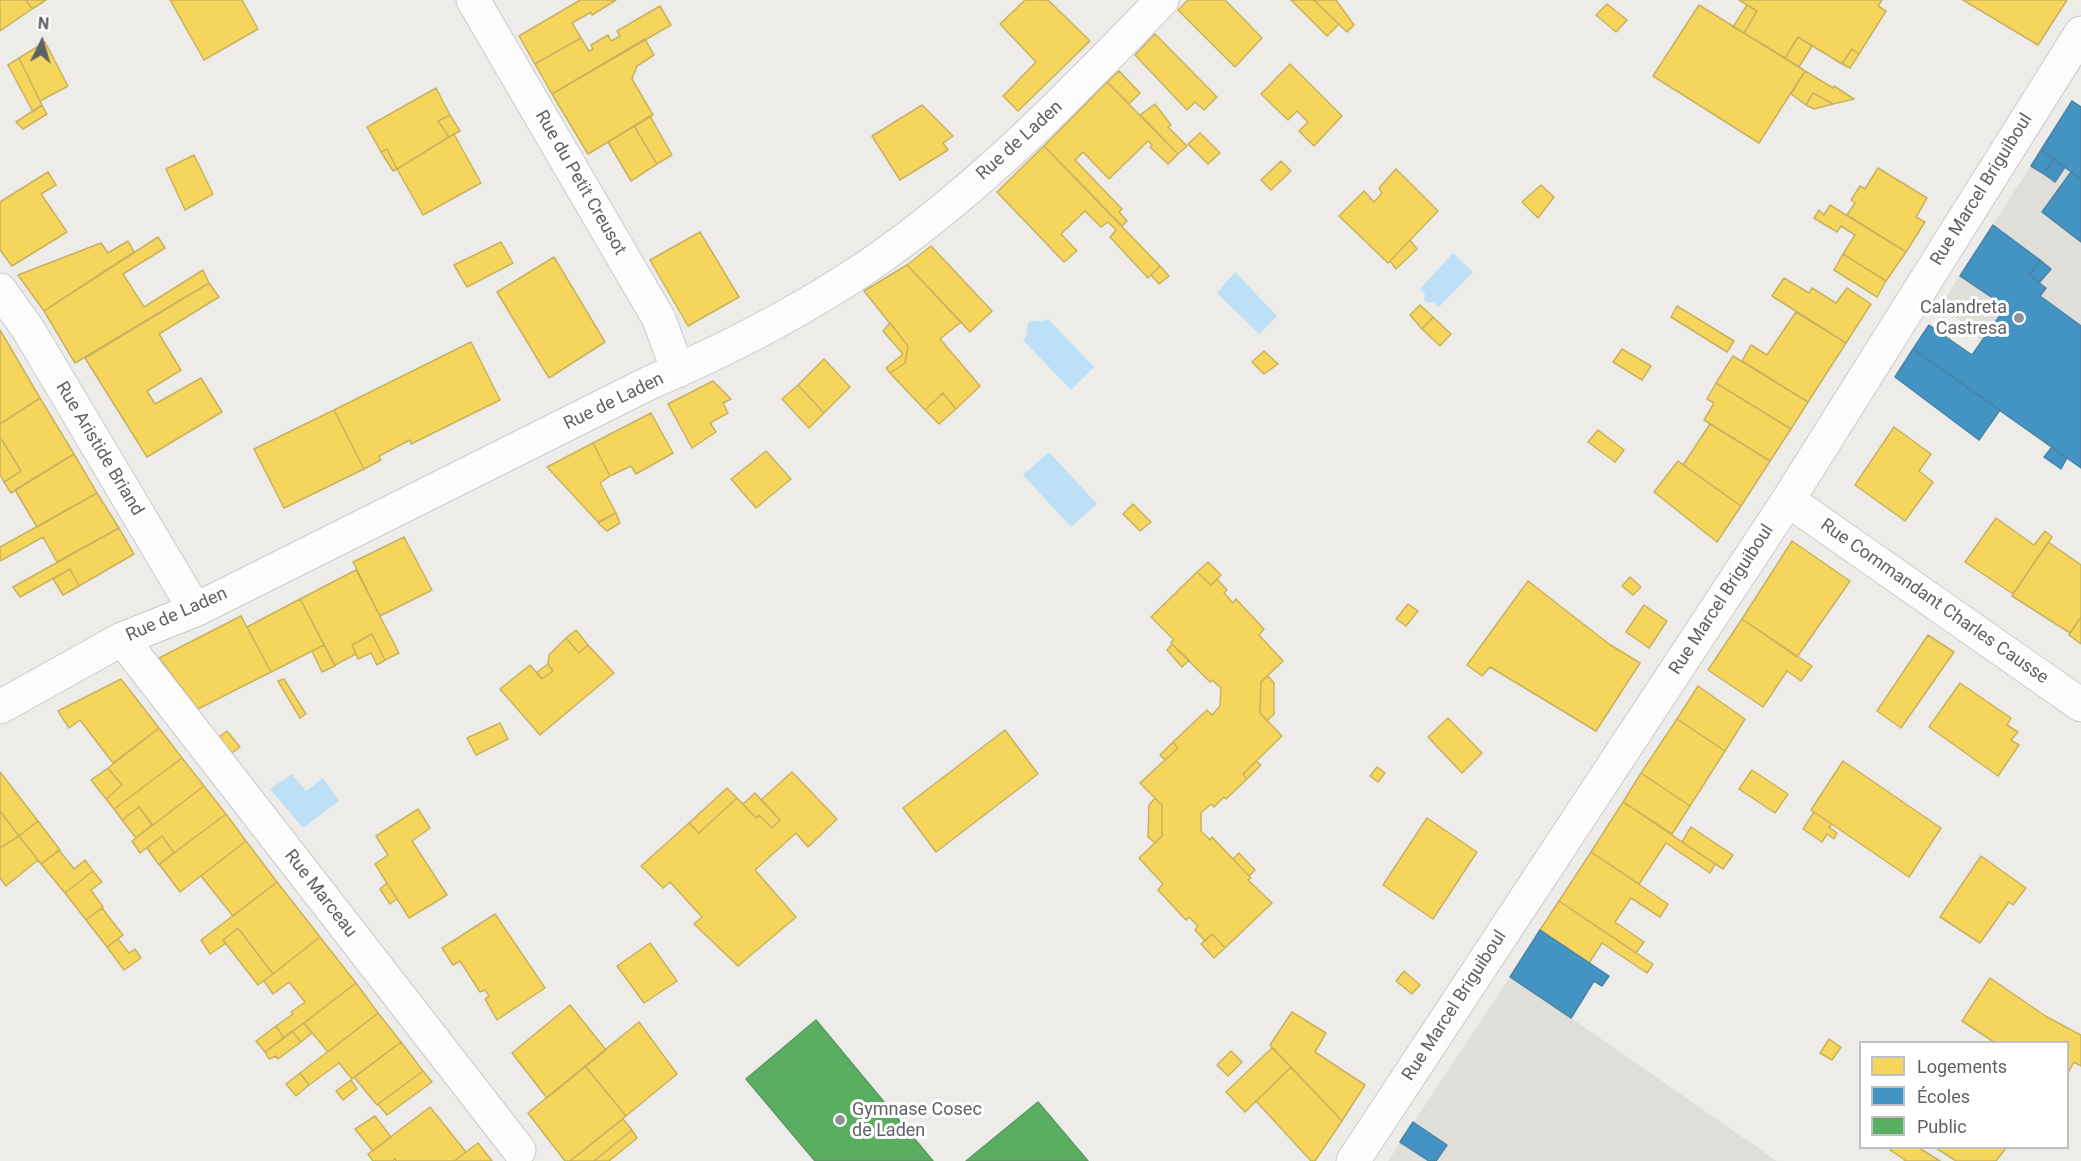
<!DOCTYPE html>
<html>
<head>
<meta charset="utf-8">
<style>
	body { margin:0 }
	#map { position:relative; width:2081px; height:1161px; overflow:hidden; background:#edece8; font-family:Roboto,sans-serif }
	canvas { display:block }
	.legend { position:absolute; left:1859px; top:1041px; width:210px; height:108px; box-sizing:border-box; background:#fff; border:2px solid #bfc0c2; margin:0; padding:8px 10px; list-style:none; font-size:18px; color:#5e6266 }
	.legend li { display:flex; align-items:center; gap:12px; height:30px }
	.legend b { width:30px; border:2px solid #bfc0c2 }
	.north { position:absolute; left:12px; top:12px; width:60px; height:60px; -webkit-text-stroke:4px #fff; paint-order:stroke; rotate:5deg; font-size:16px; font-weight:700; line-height:24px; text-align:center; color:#5e6266 }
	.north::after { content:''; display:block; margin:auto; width:21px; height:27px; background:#5e6266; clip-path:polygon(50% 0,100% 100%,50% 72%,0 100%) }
</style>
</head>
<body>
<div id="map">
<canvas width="2081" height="1161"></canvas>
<ul class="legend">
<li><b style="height:16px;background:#f6d55c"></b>Logements</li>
<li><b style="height:16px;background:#4393c3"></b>Écoles</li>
<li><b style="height:16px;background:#5aae61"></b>Public</li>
</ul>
<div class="north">N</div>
</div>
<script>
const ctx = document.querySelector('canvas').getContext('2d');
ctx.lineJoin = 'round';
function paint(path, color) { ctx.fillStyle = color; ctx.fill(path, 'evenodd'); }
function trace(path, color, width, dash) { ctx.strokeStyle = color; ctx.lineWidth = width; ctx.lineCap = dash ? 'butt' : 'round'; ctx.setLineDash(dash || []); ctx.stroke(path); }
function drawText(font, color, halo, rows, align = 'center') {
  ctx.font = font + ' Roboto,sans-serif'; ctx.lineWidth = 6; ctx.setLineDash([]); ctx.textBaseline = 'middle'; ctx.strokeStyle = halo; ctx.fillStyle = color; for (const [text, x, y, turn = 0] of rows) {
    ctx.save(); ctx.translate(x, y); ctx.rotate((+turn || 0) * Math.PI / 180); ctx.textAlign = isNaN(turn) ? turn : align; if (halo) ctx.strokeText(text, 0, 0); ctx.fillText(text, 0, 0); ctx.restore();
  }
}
paint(new Path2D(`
	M 2041,150 L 2081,179 L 2081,468 L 1972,355 L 1981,342 L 1974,332 L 1941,305 Z
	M 1510,977 L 1571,1018 L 1777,1161 L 1388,1161 Z`), '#e0ded8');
paint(new Path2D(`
	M 1453,253 L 1473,272 L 1439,307 L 1434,303 L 1426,302 L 1424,299 L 1425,294 L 1420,289 Z
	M 1235,272 L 1277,316 L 1259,334 L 1217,293 Z
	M 1048,319 L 1094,367 L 1071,390 L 1023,340 L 1026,337 L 1028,323 C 1035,319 1041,323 1048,319 Z
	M 1049,452 L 1097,504 L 1071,527 L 1023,475 Z
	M 292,774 L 306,791 L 323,778 L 339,801 L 303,828 L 270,789 Z`), '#bde0f6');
const homes = new Path2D(`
	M 0,0 L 26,0 L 32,9 L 0,31 Z
	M 26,0 L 46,0 L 32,9 Z
	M 170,0 L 242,0 L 258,29 L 204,60 Z
	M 580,0 L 616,0 L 592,15 L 591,12 L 572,23 L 581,38 L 535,64 L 519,36 Z
	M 1025,0 L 1048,0 L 1090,41 L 1018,111 L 1003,96 L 1036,62 L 1000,24 Z
	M 1188,0 L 1225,0 L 1262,38 L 1235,67 L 1178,10 Z
	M 1291,0 L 1314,0 L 1339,24 L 1327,36 Z
	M 1314,0 L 1336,0 L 1354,25 L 1347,32 Z
	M 1739,0 L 1882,0 L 1878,6 L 1886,11 L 1859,54 L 1852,49 L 1842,64 L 1798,37 L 1785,58 L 1744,33 L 1757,11 Z
	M 1963,0 L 2067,0 L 2038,45 Z
	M 1607,4 L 1627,20 L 1616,32 L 1596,15 Z
	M 1699,5 L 1805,71 L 1759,143 L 1653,76 Z
	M 1747,5 L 1757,11 L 1744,33 L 1733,27 Z
	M 660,6 L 671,25 L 552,94 L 535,64 L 581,38 L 589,51 L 593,49 L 591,45 L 608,35 L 611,41 L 620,36 L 617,31 Z
	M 1155,34 L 1217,97 L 1204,110 L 1195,102 L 1187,110 L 1135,55 Z
	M 1798,37 L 1812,46 L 1799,67 L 1785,58 Z
	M 645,39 L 654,55 L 637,66 L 632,79 L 653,115 L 588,154 L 552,94 Z
	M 45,42 L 68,86 L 40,101 L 19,58 Z
	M 1852,49 L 1859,54 L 1850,68 L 1842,64 Z
	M 19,58 L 42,105 L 33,112 L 8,65 Z
	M 1290,64 L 1342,116 L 1314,146 L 1299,131 L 1308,122 L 1297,111 L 1288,120 L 1261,94 Z
	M 1119,71 L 1140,93 L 1129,104 L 1107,82 Z
	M 1805,71 L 1833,88 L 1834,86 L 1854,99 L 1833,104 L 1813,93 L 1806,105 L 1791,94 Z
	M 1107,82 L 1178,154 L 1168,164 L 1150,147 L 1152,145 L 1148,141 L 1109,179 L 1083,152 L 1075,160 L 1122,209 L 1119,212 L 1127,221 L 1122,226 L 1044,146 Z
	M 436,88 L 450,115 L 438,121 L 449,137 L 397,169 L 387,149 L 381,152 L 367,127 Z
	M 1813,93 L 1833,104 L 1814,109 L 1806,105 Z
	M 1155,104 L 1171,125 L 1168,127 L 1187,146 L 1178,154 L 1140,115 Z
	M 42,105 L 47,114 L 23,129 L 16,122 Z
	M 922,105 L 953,136 L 943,143 L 948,150 L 900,180 L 872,136 Z
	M 450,115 L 460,131 L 449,137 L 438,121 Z
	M 650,116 L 672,155 L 657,164 L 634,126 Z
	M 634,126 L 657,164 L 631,181 L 608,142 Z
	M 1200,133 L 1220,153 L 1208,164 L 1188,144 Z
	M 454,134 L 481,183 L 423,215 L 397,169 Z
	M 1044,146 L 1160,266 L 1148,278 L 1110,237 L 1116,230 L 1108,222 L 1101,227 L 1085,211 L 1061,234 L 1077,251 L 1064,262 L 997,192 Z
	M 387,149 L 397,169 L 393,171 L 381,152 Z
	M 194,155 L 213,194 L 185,210 L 166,169 Z
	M 1281,161 L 1291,171 L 1271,190 L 1261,180 Z
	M 1878,168 L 1927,198 L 1916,217 L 1925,222 L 1906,252 L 1847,215 L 1855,203 L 1851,200 L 1860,186 L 1865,189 Z
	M 1396,169 L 1438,211 L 1388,263 L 1339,216 L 1364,191 L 1374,202 L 1382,193 L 1379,188 Z
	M 48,172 L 56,185 L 41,194 L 67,232 L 12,266 L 0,250 L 0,202 Z
	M 1541,185 L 1554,197 L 1538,218 L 1522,202 Z
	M 1830,205 L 1906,252 L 1886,281 L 1843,254 L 1855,235 L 1841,226 L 1837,232 L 1814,218 L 1819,210 L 1824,215 Z
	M 700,232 L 739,297 L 688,326 L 650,260 Z
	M 158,237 L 165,248 L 123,274 L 144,307 L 203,270 L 209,283 L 75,363 L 44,311 Z
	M 1410,240 L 1417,249 L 1396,269 L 1390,261 Z
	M 128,241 L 134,252 L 44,311 L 18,275 L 101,243 L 108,253 Z
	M 501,242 L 513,263 L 467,287 L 454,265 Z
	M 931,246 L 992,311 L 970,332 L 907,265 Z
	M 1843,254 L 1886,281 L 1877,297 L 1834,270 Z
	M 554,257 L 605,342 L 549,378 L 497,292 Z
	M 907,265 L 961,322 L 940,339 L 980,386 L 956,409 L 943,393 L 925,410 L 890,373 L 905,363 L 908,346 L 864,291 Z
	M 1160,266 L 1169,276 L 1159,284 L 1151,275 Z
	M 1784,278 L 1809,293 L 1812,288 L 1836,303 L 1847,288 L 1871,304 L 1846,343 L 1772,296 Z
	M 209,283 L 219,297 L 159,334 L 181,370 L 147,391 L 155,404 L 201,378 L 222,412 L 147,457 L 85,358 Z
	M 1420,305 L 1433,317 L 1422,329 L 1410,315 Z
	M 1677,306 L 1734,341 L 1727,352 L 1671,317 Z
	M 1796,312 L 1846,343 L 1808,402 L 1742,361 L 1751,345 L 1767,355 Z
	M 1433,317 L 1451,334 L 1440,346 L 1422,329 Z
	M 890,323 L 908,346 L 905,363 L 890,373 L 886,368 L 903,354 L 883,331 Z
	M 0,330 L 40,398 L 0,424 Z
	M 471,342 L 500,400 L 411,444 L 410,440 L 379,456 L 381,460 L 364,469 L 334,410 Z
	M 1622,349 L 1651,366 L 1642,380 L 1613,362 Z
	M 1264,351 L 1278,364 L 1264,374 L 1252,362 Z
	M 1733,356 L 1808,402 L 1791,429 L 1716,383 Z
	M 824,359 L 850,387 L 824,413 L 798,385 Z
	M 713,381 L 731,399 L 723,403 L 728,413 L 710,423 L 716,432 L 692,448 L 668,404 Z
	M 1716,383 L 1791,429 L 1770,461 L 1704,420 L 1714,403 L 1707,399 Z
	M 798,385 L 824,413 L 809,428 L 782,399 Z
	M 943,393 L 956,409 L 939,424 L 925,410 Z
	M 40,398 L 74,454 L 11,493 L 4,482 L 21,471 L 2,440 L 0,440 L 0,424 Z
	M 334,410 L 364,469 L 284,508 L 254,449 Z
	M 651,413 L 673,453 L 636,474 L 631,466 L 610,476 L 593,443 Z
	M 1710,424 L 1770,461 L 1741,506 L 1683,465 Z
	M 1894,427 L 1931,454 L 1919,471 L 1933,482 L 1905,521 L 1855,485 Z
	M 1598,430 L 1624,450 L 1615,462 L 1588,442 Z
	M 0,440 L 2,440 L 21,471 L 4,482 L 0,474 Z
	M 593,443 L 610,476 L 600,483 L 616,513 L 598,522 L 547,467 Z
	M 766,451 L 791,479 L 756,508 L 731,479 Z
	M 74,454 L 97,493 L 37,527 L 15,490 Z
	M 1678,461 L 1741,506 L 1717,542 L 1654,492 Z
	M 97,493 L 119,528 L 57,562 L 43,537 L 0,561 L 0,547 Z
	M 1133,504 L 1151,522 L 1140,531 L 1123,514 Z
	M 616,513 L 620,523 L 607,531 L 598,523 Z
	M 1996,518 L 2034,545 L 2045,531 L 2052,537 L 2013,594 L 1965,562 Z
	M 119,528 L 134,554 L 79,586 L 70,569 L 20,597 L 13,587 Z
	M 404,537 L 432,590 L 380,616 L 353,562 Z
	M 1792,541 L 1850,581 L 1797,657 L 1742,619 Z
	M 2048,542 L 2081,565 L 2081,617 L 2070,633 L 2012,596 Z
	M 1208,562 L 1221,575 L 1211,585 L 1197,572 Z
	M 70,569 L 79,586 L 63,595 L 53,579 Z
	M 356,570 L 399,653 L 385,660 L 372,634 L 352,645 L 356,654 L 335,665 L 300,599 Z
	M 1197,572 L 1211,585 L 1217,579 L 1227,590 L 1224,593 L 1233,603 L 1236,599 L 1264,629 L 1259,635 L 1283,661 L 1261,682 L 1260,713 L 1282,736 L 1243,774 L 1247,779 L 1226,799 L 1224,797 L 1214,807 L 1211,804 L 1201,813 L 1201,831 L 1210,840 L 1212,837 L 1249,876 L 1251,878 L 1248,880 L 1272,903 L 1225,948 L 1212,934 L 1205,941 L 1195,930 L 1198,926 L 1189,917 L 1186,920 L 1158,890 L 1163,884 L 1139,858 L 1162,836 L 1162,805 L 1140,783 L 1178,748 L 1173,742 L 1207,710 L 1212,715 L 1220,706 L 1221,688 L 1212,680 L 1210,682 L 1172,644 L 1171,642 L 1174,640 L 1151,617 Z
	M 1630,577 L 1641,587 L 1633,595 L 1622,586 Z
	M 1528,581 L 1609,644 L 1640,663 L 1596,731 L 1490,667 L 1482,676 L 1467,665 Z
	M 300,599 L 324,645 L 271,672 L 247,627 Z
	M 1408,604 L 1418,611 L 1406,626 L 1396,619 Z
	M 1644,605 L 1667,621 L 1649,648 L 1626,632 Z
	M 241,616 L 271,672 L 198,709 L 159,658 Z
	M 2081,617 L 2081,644 L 2069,635 Z
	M 1742,619 L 1812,666 L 1801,681 L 1787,671 L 1763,707 L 1708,670 Z
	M 576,630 L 588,645 L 579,653 L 566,638 Z
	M 372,634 L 385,660 L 377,665 L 371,653 L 358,659 L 352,645 Z
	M 1928,635 L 1954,652 L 1901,728 L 1877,711 Z
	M 566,638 L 579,653 L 588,645 L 614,673 L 540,735 L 500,689 L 530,665 L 542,679 L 553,671 L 548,664 L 549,655 Z
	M 1172,644 L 1189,660 L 1182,667 L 1167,650 Z
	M 324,645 L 335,666 L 322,672 L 312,651 Z
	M 548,664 L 553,671 L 542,679 L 537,672 Z
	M 1268,676 L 1274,683 L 1274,714 L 1267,721 L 1260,713 L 1261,682 Z
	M 121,679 L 159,728 L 113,763 L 80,720 L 69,728 L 58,711 Z
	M 284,679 L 306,714 L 300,718 L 278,681 Z
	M 1960,683 L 2011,718 L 2007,725 L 2018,732 L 2011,740 L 2019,745 L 1998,776 L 1929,727 Z
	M 1698,686 L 1745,719 L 1725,751 L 1677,719 Z
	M 1448,718 L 1482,753 L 1462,773 L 1428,737 Z
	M 1677,719 L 1725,751 L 1690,806 L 1641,773 Z
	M 500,723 L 508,739 L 476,755 L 467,738 Z
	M 159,728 L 182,758 L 114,809 L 106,799 L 122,785 L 108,768 Z
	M 1005,730 L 1038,774 L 936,852 L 903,808 Z
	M 227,731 L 240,747 L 232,753 L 219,737 Z
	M 1173,742 L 1178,748 L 1165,760 L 1160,755 Z
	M 182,758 L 204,786 L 153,825 L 139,807 L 122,820 L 114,809 Z
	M 1256,761 L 1261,765 L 1247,779 L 1243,774 Z
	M 1843,761 L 1941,828 L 1909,877 L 1811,810 Z
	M 1377,767 L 1385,773 L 1378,782 L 1370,776 Z
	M 108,768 L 122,785 L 106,799 L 91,780 Z
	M 1752,770 L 1788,794 L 1775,813 L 1739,789 Z
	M 0,772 L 38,821 L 19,836 L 0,811 Z
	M 792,772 L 837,819 L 808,847 L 796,833 L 755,870 L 796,917 L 738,966 L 694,924 L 702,917 L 670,882 L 663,888 L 641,866 L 689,823 L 699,833 L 737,798 L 756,818 L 759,815 L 772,828 L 780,820 L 761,800 Z
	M 1641,773 L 1690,806 L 1672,834 L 1623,802 Z
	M 204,786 L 226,814 L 174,853 L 162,836 L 140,853 L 132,841 Z
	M 727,788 L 737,798 L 699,833 L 689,823 Z
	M 755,793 L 780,820 L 772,828 L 759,815 L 756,818 L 743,804 Z
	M 1155,798 L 1162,805 L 1162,836 L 1155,843 L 1148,837 L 1149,805 Z
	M 1623,802 L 1715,864 L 1710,873 L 1666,843 L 1639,884 L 1591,852 Z
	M 139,807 L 152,825 L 136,838 L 122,820 Z
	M 418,809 L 430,828 L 412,841 L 447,895 L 409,918 L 375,864 L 388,855 L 376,836 Z
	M 0,811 L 19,836 L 0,848 Z
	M 1814,812 L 1832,824 L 1829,827 L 1837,833 L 1834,839 L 1827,834 L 1822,842 L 1803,829 Z
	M 226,814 L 246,841 L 180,892 L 159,864 Z
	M 1427,818 L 1477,852 L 1433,919 L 1383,885 Z
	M 38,821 L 60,850 L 41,864 L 19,836 Z
	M 1691,827 L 1733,855 L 1723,869 L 1682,842 Z
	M 19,836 L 38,860 L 6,886 L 0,878 L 0,848 Z
	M 162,836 L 174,853 L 159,865 L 147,848 Z
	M 246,841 L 277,882 L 233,916 L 201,876 Z
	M 59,850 L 74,869 L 85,860 L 93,871 L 65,893 L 41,864 Z
	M 1591,852 L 1668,904 L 1660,917 L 1631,898 L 1615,922 L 1644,942 L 1636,953 L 1559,901 Z
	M 1239,853 L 1255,870 L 1249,876 L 1233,859 Z
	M 1981,856 L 2026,888 L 2013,905 L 2009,902 L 1980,943 L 1940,917 Z
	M 93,871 L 102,882 L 91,890 L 103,907 L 86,920 L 65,893 Z
	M 277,882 L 320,937 L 273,974 L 238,928 L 223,940 L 225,944 L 210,954 L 201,940 Z
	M 387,883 L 397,899 L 390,904 L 380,889 Z
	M 1559,901 L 1653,964 L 1647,973 L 1602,943 L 1589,963 L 1540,930 Z
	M 102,908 L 123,935 L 107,947 L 86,920 Z
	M 495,914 L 545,988 L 497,1020 L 485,999 L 489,996 L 485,990 L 480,992 L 460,961 L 453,965 L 442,948 Z
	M 238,928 L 273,974 L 258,985 L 223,940 Z
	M 1212,934 L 1225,948 L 1214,958 L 1201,944 Z
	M 320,937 L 356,983 L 284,1038 L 276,1026 L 293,1014 L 291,1012 L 305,1002 L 289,982 L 273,994 L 264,981 Z
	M 118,939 L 129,953 L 135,949 L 141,958 L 124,970 L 107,947 Z
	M 650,943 L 677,981 L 644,1003 L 617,966 Z
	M 1404,971 L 1420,985 L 1412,994 L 1396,981 Z
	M 1990,978 L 2047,1017 L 2081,1035 L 2081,1066 L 2074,1062 L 2068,1073 L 2068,1042 L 1994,1042 L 1962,1021 Z
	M 356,983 L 378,1013 L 328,1052 L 304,1023 Z
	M 570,1005 L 606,1050 L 547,1098 L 512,1053 Z
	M 1292,1012 L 1326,1033 L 1315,1052 L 1365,1085 L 1342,1121 L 1270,1045 Z
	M 378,1013 L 401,1042 L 352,1079 L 339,1063 L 309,1085 L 300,1073 Z
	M 639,1022 L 677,1074 L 626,1116 L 585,1066 Z
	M 304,1023 L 312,1033 L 301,1042 L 292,1031 Z
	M 276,1026 L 284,1038 L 265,1052 L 256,1041 Z
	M 292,1031 L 301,1042 L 278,1059 L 276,1056 L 269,1059 L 265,1052 Z
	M 1829,1039 L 1841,1047 L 1832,1060 L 1820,1053 Z
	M 401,1042 L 423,1071 L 377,1105 L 354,1077 Z
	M 1272,1048 L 1291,1067 L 1245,1112 L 1226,1092 Z
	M 1231,1051 L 1242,1062 L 1228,1076 L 1217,1065 Z
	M 585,1066 L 626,1116 L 570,1161 L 565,1161 L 528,1113 Z
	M 1291,1067 L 1342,1121 L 1315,1161 L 1311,1161 L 1256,1101 Z
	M 423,1071 L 432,1082 L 387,1115 L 378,1104 Z
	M 300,1073 L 309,1085 L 296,1096 L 286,1084 Z
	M 351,1080 L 357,1089 L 343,1100 L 336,1091 Z
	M 430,1107 L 466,1152 L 454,1161 L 396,1161 L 395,1159 L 393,1161 L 373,1161 L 368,1154 Z
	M 375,1116 L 391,1137 L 373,1151 L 355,1129 Z
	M 623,1119 L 632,1130 L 594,1161 L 570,1161 Z
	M 632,1130 L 637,1138 L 609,1161 L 594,1161 Z
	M 478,1143 L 492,1161 L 454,1161 Z
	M 1892,1148 L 1919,1148 L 1940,1161 L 1904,1161 L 1905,1160 L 1890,1150 Z
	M 1936,1148 L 2006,1148 L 1996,1161 L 1956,1161 Z`);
paint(homes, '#f6d55c');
trace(homes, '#c8b25f', 1.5);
const schools = new Path2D(`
	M 2072,101 L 2081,107 L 2081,179 L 2041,150 Z
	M 2041,150 L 2054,159 L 2044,174 L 2031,166 Z
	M 2054,159 L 2065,167 L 2055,182 L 2044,174 Z
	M 2071,172 L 2081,179 L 2081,242 L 2042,212 Z
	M 1993,225 L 2040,260 L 2029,275 L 2046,288 L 2040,296 L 2081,326 L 2081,468 L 1913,349 L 1929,325 L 1972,355 L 2006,307 L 1960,276 Z
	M 2040,260 L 2051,269 L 2039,283 L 2029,275 Z
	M 1913,349 L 2000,410 L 1979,440 L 1895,377 Z
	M 2052,447 L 2067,458 L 2061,469 L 2044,457 Z
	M 1540,930 L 1609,976 L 1602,986 L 1594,981 L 1571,1018 L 1510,977 Z
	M 1413,1122 L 1447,1145 L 1436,1161 L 1429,1161 L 1400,1142 Z`);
paint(schools, '#4393c3');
trace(schools, '#4b84a7', 1.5);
const public = new Path2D(`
	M 816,1020 L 933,1161 L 815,1161 L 746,1079 Z
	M 1038,1102 L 1088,1161 L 966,1161 Z`);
paint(public, '#5aae61');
trace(public, '#5b9762', 1.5);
const street = new Path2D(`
	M 473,0 L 659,319 L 678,371
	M 0,290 L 28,329 L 195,610
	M 1788,500 L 2081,705
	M 122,639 L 519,1150
	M 0,707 L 122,639 L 195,610 L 649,383 C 717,354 784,320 847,280 C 965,204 1065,101 1162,0
	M 1353,1161 L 1788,500 L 2081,33`);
trace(street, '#cacaca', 35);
trace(street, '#fcfcfc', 33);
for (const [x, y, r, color] of [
	[2019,318,6,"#909294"],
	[840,1120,6,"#909294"]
]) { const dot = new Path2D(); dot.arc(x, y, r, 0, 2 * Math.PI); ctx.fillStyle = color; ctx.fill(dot); trace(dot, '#fff', 2); }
drawText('18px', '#5e6266', '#fff', [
	["Rue de Laden",1020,141,-42],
	["Rue du Petit Creusot",580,183,60],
	["Rue Marcel Briguiboul",1982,190,-58],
	["Rue de Laden",614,402,-26],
	["Rue Aristide Briand",99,449,59],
	["Rue Marcel Briguiboul",1722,600,-57],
	["Rue Commandant Charles Causse",1934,602,35],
	["Rue de Laden",177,615,-24],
	["Rue Marceau",320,894,52],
	["Rue Marcel Briguiboul",1455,1006,-57]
]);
drawText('18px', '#5e6266', '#fff', [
	["Calandreta",2007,308],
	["Castresa",2007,329],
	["Gymnase Cosec",852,1110,"left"],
	["de Laden",852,1131,"left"]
], 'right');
</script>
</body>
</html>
